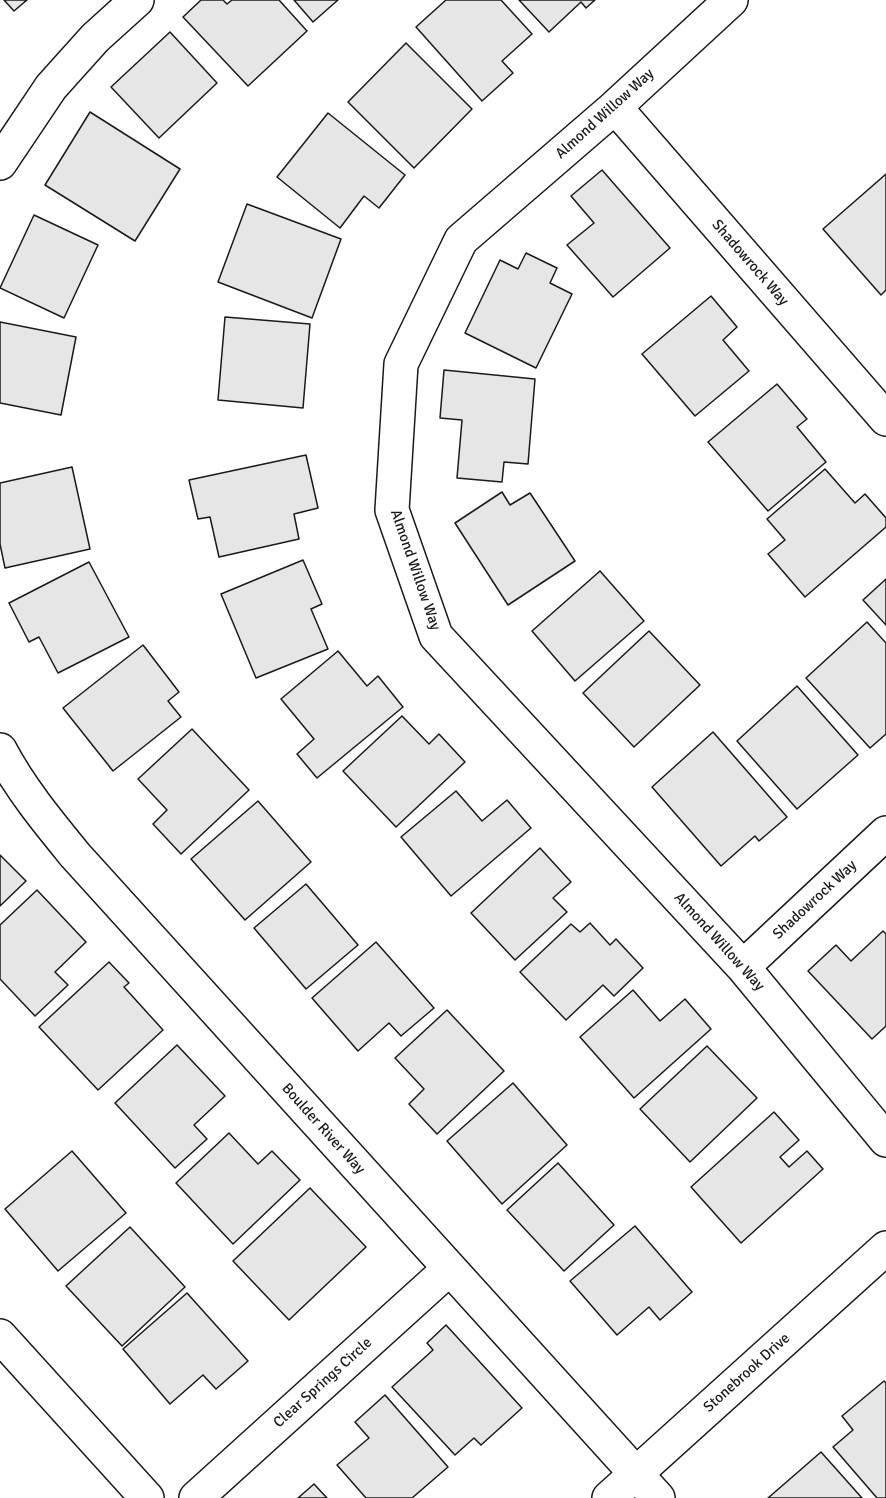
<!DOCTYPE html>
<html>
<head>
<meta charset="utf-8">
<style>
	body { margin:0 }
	canvas { display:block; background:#fff }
</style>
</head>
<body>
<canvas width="886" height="1498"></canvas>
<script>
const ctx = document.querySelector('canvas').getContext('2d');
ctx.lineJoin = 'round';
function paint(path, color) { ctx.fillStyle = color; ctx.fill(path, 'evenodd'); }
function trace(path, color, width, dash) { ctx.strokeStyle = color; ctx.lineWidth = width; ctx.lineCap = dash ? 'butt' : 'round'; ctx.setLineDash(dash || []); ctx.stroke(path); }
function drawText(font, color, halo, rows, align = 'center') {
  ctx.font = font + ' Signika,sans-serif'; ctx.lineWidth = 4.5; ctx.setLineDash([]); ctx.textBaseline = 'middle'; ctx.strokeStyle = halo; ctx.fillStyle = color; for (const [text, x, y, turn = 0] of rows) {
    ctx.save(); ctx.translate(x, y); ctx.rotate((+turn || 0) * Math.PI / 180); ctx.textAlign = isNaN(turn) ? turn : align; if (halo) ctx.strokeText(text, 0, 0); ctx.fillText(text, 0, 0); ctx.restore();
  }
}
const building = new Path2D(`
	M 4,0 L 27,0 L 14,11 Z
	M 201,0 L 223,0 L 227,4 L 232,0 L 279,0 L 307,31 L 248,86 L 183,17 Z
	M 294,0 L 338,0 L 313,22 Z
	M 446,0 L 501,0 L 532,34 L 502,61 L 513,73 L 482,101 L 416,27 Z
	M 519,0 L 595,0 L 586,8 L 581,2 L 549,32 Z
	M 170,32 L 217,83 L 159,138 L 111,87 Z
	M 406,43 L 472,109 L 414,168 L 348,102 Z
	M 90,112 L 180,169 L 135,241 L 45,185 Z
	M 328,113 L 405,175 L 379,208 L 364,196 L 340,228 L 277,177 Z
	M 602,170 L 670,248 L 613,297 L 567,245 L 594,223 L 571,196 Z
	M 886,174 L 886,290 L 881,295 L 823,229 Z
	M 247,204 L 341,239 L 312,318 L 218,282 Z
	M 34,215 L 98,245 L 64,318 L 0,288 Z
	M 526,253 L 557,268 L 550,283 L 572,294 L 536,368 L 465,333 L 500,260 L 518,269 Z
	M 711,296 L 737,327 L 723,340 L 749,371 L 695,416 L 642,354 Z
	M 225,317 L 310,324 L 303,408 L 218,400 Z
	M 0,322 L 76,337 L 61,415 L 0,403 Z
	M 444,370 L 535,379 L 528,464 L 504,462 L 502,482 L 457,478 L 462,420 L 440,418 Z
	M 777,384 L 807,419 L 797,427 L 826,462 L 768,511 L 708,442 Z
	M 306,455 L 318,508 L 294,514 L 299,539 L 219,557 L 210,517 L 198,519 L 189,480 Z
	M 72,467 L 90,549 L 5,568 L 0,544 L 0,483 Z
	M 825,469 L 855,503 L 865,494 L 886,518 L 886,527 L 805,597 L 768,554 L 785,540 L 767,519 Z
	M 502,492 L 510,505 L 530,493 L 575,561 L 508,605 L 455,523 Z
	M 303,560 L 322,604 L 311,609 L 328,649 L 256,678 L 221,594 Z
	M 89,562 L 129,637 L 58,673 L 39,637 L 29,642 L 9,603 Z
	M 600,571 L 644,621 L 575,681 L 532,631 Z
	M 886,579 L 886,625 L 863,600 Z
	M 867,622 L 886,643 L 886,734 L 870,748 L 806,678 Z
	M 649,631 L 700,685 L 634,747 L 583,693 Z
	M 143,645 L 179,692 L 168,701 L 181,717 L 113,771 L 63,708 Z
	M 338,651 L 367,686 L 378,676 L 403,707 L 317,778 L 297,754 L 314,739 L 281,699 Z
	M 797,686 L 858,755 L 797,809 L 737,741 Z
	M 402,716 L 429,744 L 439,734 L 465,762 L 396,827 L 343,771 Z
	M 192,729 L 249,790 L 181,854 L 153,824 L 167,810 L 138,779 Z
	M 713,732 L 787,817 L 759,841 L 755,836 L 721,866 L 652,787 Z
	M 456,791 L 482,821 L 507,800 L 531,828 L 451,896 L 401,837 Z
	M 258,801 L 311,862 L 245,920 L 191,859 Z
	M 540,848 L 571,882 L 553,898 L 567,912 L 515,960 L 471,913 Z
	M 0,855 L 26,881 L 0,906 Z
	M 306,884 L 358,945 L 306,989 L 254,928 Z
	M 37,890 L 86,942 L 55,972 L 68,985 L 35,1016 L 0,979 L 0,925 Z
	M 590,923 L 610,945 L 616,939 L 643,968 L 614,996 L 603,985 L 566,1020 L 520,972 L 571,924 L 580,932 Z
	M 883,931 L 886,934 L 886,1026 L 872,1039 L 808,971 L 836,945 L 851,961 Z
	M 376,942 L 434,1008 L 401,1036 L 389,1023 L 358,1051 L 312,998 Z
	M 109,962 L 129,983 L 124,987 L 163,1030 L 98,1090 L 39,1027 Z
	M 633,990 L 660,1021 L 685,999 L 711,1029 L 634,1098 L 580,1037 Z
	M 447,1010 L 504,1071 L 437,1134 L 409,1104 L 424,1089 L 395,1058 Z
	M 177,1045 L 225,1096 L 194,1125 L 207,1139 L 175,1168 L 115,1103 Z
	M 707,1046 L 757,1098 L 690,1162 L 640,1109 Z
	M 513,1083 L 567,1145 L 502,1204 L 447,1141 Z
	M 774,1112 L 799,1140 L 780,1157 L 789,1167 L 807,1151 L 823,1169 L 741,1243 L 691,1187 Z
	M 229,1133 L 258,1164 L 272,1151 L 300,1180 L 233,1244 L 176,1183 Z
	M 72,1151 L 126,1213 L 58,1271 L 5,1209 Z
	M 558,1163 L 614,1225 L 564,1271 L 507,1210 Z
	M 310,1188 L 366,1247 L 289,1320 L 233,1261 Z
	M 635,1226 L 692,1292 L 660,1320 L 649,1307 L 617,1335 L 570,1281 Z
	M 130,1227 L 185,1287 L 122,1346 L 66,1286 Z
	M 187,1293 L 248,1361 L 216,1389 L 203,1375 L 170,1404 L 123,1349 Z
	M 446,1325 L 522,1408 L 481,1445 L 474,1438 L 455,1455 L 392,1387 L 433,1350 L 427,1343 Z
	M 884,1381 L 886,1383 L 886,1498 L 877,1498 L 833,1447 L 853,1430 L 842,1416 Z
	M 385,1395 L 448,1467 L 412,1498 L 366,1498 L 337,1465 L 369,1438 L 355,1422 Z
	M 821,1452 L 862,1498 L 768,1498 Z
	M 314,1484 L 327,1498 L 298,1498 Z`);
paint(building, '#e6e6e6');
trace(building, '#1a1a1a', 1.5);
const street = new Path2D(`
	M 731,0 L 615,107 L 461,240 L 401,364 L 392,510 L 436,636 L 743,967 L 886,1140
	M 615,107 L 886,419
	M 0,163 L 51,87 L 95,38 L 137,0
	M 0,750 C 20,788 48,822 75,855 L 658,1498
	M 743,967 L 886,833
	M 0,1336 L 147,1498
	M 196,1498 L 449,1269`);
const secondary = new Path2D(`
	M 609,1498 L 886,1248`);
trace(street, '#1a1a1a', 36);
trace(secondary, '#1a1a1a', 36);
trace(street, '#fff', 33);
trace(secondary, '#fff', 33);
drawText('15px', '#1a1a1a', '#fff', [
	["Almond Willow Way",605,114,-42],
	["Shadowrock Way",750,263,49],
	["Almond Willow Way",415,570,71],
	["Shadowrock Way",815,900,-43],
	["Almond Willow Way",719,942,48],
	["Boulder River Way",323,1129,48],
	["Stonebrook Drive",747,1373,-42],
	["Clear Springs Circle",323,1383,-42]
]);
</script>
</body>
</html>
